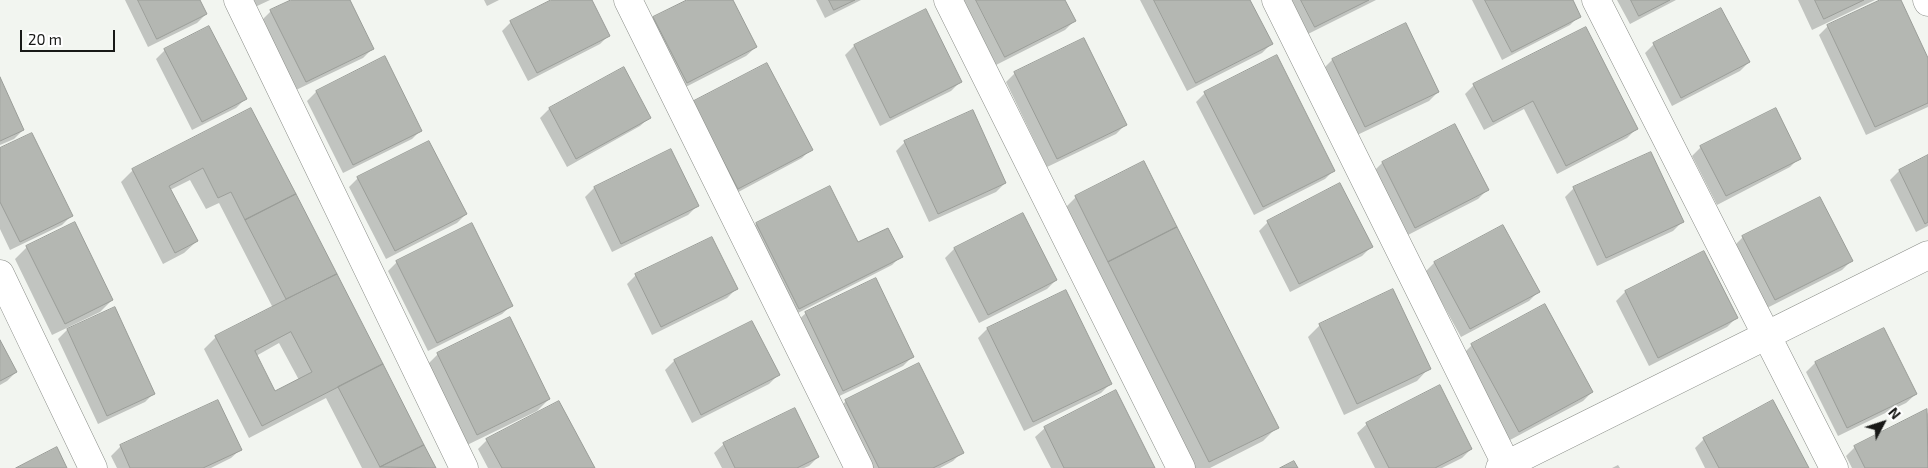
<!DOCTYPE html>
<html>
<head>
<meta charset="utf-8">
<style>
	body { margin:0 }
	#map { position:relative; width:1928px; height:468px; overflow:hidden; background:#f2f5f0; font-family:"Exo 2",sans-serif }
	canvas { display:block }
	.north { position:absolute; left:1858px; top:398px; width:50px; height:50px; -webkit-text-stroke:4px #fff; paint-order:stroke; rotate:50deg; font-size:14px; font-weight:700; line-height:20px; text-align:center; color:#181917 }
	.north::after { content:''; display:block; margin:auto; width:18px; height:22px; background:#181917; clip-path:polygon(50% 0,100% 100%,50% 72%,0 100%) }
	.scale { position:absolute; left:20px; top:30px; width:95px; height:22px; box-sizing:border-box; border:2px solid #181917; border-top:0; padding-left:6px; font-size:15px; line-height:18px; white-space:nowrap; color:#181917; -webkit-text-stroke:4px #fff; paint-order:stroke }
</style>
</head>
<body>
<div id="map">
<canvas width="1928" height="468"></canvas>
<div class="north">N</div>
<div class="scale">20 m</div>
</div>
<script>
const ctx = document.querySelector('canvas').getContext('2d');
ctx.lineJoin = 'round';
function paint(path, color) { ctx.fillStyle = color; ctx.fill(path, 'evenodd'); }
function trace(path, color, width, dash) { ctx.strokeStyle = color; ctx.lineWidth = width; ctx.lineCap = dash ? 'butt' : 'round'; ctx.setLineDash(dash || []); ctx.stroke(path); }
paint(new Path2D(`
	M 125,0 L 199,0 L 206,14 L 197,23 L 148,47 Z
	M 252,0 L 270,0 L 255,7 Z
	M 294,0 L 348,0 L 372,49 L 363,58 L 296,90 L 262,20 L 271,11 Z
	M 484,0 L 499,0 L 487,6 Z
	M 553,0 L 591,0 L 609,35 L 600,44 L 528,81 L 502,31 L 511,22 Z
	M 689,0 L 732,0 L 756,47 L 746,56 L 678,91 L 645,27 L 654,18 Z
	M 816,0 L 861,0 L 825,18 Z
	M 963,0 L 1063,0 L 1074,21 L 1065,30 L 996,65 Z
	M 1140,0 L 1249,0 L 1271,44 L 1262,53 L 1187,91 Z
	M 1288,0 L 1376,0 L 1306,35 Z
	M 1472,0 L 1571,0 L 1579,16 L 1570,25 L 1502,60 Z
	M 1617,0 L 1676,0 L 1630,24 Z
	M 1798,0 L 1875,0 L 1812,30 Z
	M 1883,0 L 1900,0 L 1928,61 L 1928,107 L 1866,135 L 1819,35 L 1828,26 Z
	M 1721,9 L 1749,62 L 1740,71 L 1672,106 L 1645,53 L 1654,44 Z
	M 925,11 L 960,82 L 951,91 L 880,126 L 845,55 L 854,46 Z
	M 165,50 L 245,99 L 236,108 L 192,130 L 156,59 Z
	M 385,58 L 421,130 L 412,139 L 343,173 L 307,101 L 316,92 Z
	M 1332,60 L 1438,92 L 1429,101 L 1355,136 L 1323,69 Z
	M 623,69 L 650,117 L 640,126 L 567,167 L 540,118 L 549,109 Z
	M 1015,73 L 1125,125 L 1116,134 L 1047,167 L 1006,82 Z
	M 0,80 L 23,130 L 14,139 L 0,145 Z
	M 1474,85 L 1636,129 L 1627,138 L 1557,174 L 1524,109 L 1484,130 L 1465,94 Z
	M 1205,93 L 1334,170 L 1325,179 L 1254,215 L 1196,102 Z
	M 251,110 L 435,468 L 362,468 L 326,398 L 249,438 L 204,349 L 216,337 L 273,308 L 219,203 L 206,209 L 190,180 L 170,190 L 197,241 L 184,253 L 163,264 L 121,182 L 133,170 ZM 279,343 L 299,380 L 275,393 L 256,356 Z
	M 684,112 L 811,149 L 802,158 L 729,197 Z
	M 905,142 L 1005,183 L 996,192 L 929,222 L 896,151 Z
	M 1701,147 L 1799,158 L 1790,167 L 1717,205 L 1692,156 Z
	M 0,150 L 71,216 L 62,225 L 10,250 L 0,229 Z
	M 670,151 L 697,206 L 688,215 L 612,252 L 585,197 L 594,188 Z
	M 1928,157 L 1928,226 L 1916,232 L 1890,180 L 1899,171 Z
	M 1382,163 L 1487,190 L 1478,199 L 1406,236 L 1373,172 Z
	M 358,178 L 466,214 L 457,223 L 386,259 L 349,187 Z
	M 829,188 L 858,244 L 901,256 L 892,265 L 790,317 L 747,234 L 756,224 Z
	M 1574,188 L 1682,222 L 1673,231 L 1597,266 L 1565,197 Z
	M 1076,197 L 1277,427 L 1263,441 L 1210,468 L 1191,468 L 1064,209 Z
	M 1022,215 L 1056,280 L 1047,289 L 979,323 L 945,258 L 954,249 Z
	M 1268,222 L 1371,247 L 1362,256 L 1290,292 L 1259,231 Z
	M 1502,226 L 1538,292 L 1529,301 L 1461,337 L 1425,272 L 1434,263 Z
	M 1743,237 L 1851,261 L 1842,270 L 1765,309 L 1734,246 Z
	M 27,247 L 112,300 L 100,312 L 52,335 L 15,259 Z
	M 397,262 L 512,305 L 502,314 L 428,351 L 388,271 Z
	M 636,275 L 736,289 L 727,298 L 652,335 L 627,284 Z
	M 876,280 L 912,357 L 903,366 L 833,399 L 796,322 L 806,313 Z
	M 1065,291 L 1110,384 L 1101,393 L 1024,431 L 978,338 L 987,329 Z
	M 1625,292 L 1736,318 L 1727,327 L 1649,366 L 1616,301 Z
	M 114,308 L 154,393 L 145,402 L 98,424 L 58,339 L 67,330 Z
	M 752,322 L 778,375 L 769,384 L 692,423 L 665,370 L 674,361 Z
	M 1320,325 L 1429,368 L 1417,381 L 1344,415 L 1308,337 Z
	M 1884,329 L 1916,394 L 1906,403 L 1838,436 L 1806,372 L 1815,363 Z
	M 0,343 L 16,372 L 7,381 L 0,385 Z
	M 1472,345 L 1592,392 L 1583,401 L 1510,440 L 1463,354 Z
	M 438,354 L 549,399 L 537,411 L 465,446 L 426,366 Z
	M 217,401 L 241,449 L 231,458 L 211,468 L 117,468 L 111,456 L 120,447 Z
	M 846,401 L 962,452 L 953,461 L 940,468 L 866,468 L 837,410 Z
	M 794,410 L 818,457 L 809,466 L 804,468 L 722,468 L 714,453 L 724,444 Z
	M 1926,410 L 1928,414 L 1928,468 L 1852,468 L 1846,456 L 1855,447 Z
	M 1367,424 L 1471,449 L 1462,458 L 1442,468 L 1375,468 L 1357,433 Z
	M 1045,428 L 1154,468 L 1051,468 L 1035,437 Z
	M 1704,439 L 1807,468 L 1705,468 L 1695,448 Z
	M 487,440 L 593,468 L 488,468 L 478,449 Z
	M 1618,465 L 1620,468 L 1612,468 Z`), '#0003');
const building = new Path2D(`
	M 138,0 L 200,0 L 207,14 L 157,39 Z
	M 291,0 L 350,0 L 374,49 L 306,82 L 270,10 Z
	M 551,0 L 592,0 L 610,36 L 537,73 L 510,21 Z
	M 687,0 L 733,0 L 757,47 L 687,83 L 653,17 Z
	M 829,0 L 855,0 L 834,10 Z
	M 976,0 L 1065,0 L 1076,21 L 1005,57 Z
	M 1154,0 L 1250,0 L 1273,44 L 1196,83 Z
	M 1301,0 L 1369,0 L 1315,27 Z
	M 1485,0 L 1573,0 L 1581,17 L 1512,52 Z
	M 1631,0 L 1670,0 L 1639,16 Z
	M 1815,0 L 1864,0 L 1824,19 Z
	M 1880,0 L 1901,0 L 1928,58 L 1928,103 L 1875,127 L 1827,25 Z
	M 1721,8 L 1750,62 L 1681,98 L 1653,43 Z
	M 926,9 L 962,82 L 890,118 L 854,45 Z
	M 1406,23 L 1439,92 L 1365,127 L 1332,59 Z
	M 209,26 L 247,99 L 202,122 L 164,49 Z
	M 1586,27 L 1638,129 L 1566,166 L 1533,101 L 1493,122 L 1473,84 Z
	M 1084,38 L 1127,125 L 1057,159 L 1014,72 Z
	M 1277,55 L 1335,171 L 1263,207 L 1204,92 Z
	M 385,56 L 422,131 L 353,165 L 316,91 Z
	M 767,63 L 813,150 L 738,189 L 692,102 Z
	M 624,67 L 651,118 L 576,159 L 549,108 Z
	M 0,77 L 24,130 L 0,141 Z
	M 251,108 L 296,194 L 245,220 L 231,192 L 218,198 L 203,168 L 169,186 L 198,241 L 175,253 L 132,169 Z
	M 1776,108 L 1801,159 L 1726,196 L 1700,146 Z
	M 973,110 L 1006,183 L 938,214 L 904,141 Z
	M 1455,124 L 1489,190 L 1415,228 L 1382,162 Z
	M 32,133 L 73,216 L 20,242 L 0,202 L 0,148 Z
	M 429,141 L 467,214 L 395,251 L 357,177 Z
	M 671,149 L 699,206 L 621,244 L 594,187 Z
	M 1651,152 L 1684,222 L 1606,258 L 1573,187 Z
	M 1928,155 L 1928,222 L 1925,224 L 1899,170 Z
	M 1144,161 L 1177,227 L 1108,262 L 1075,196 Z
	M 1340,183 L 1373,247 L 1299,284 L 1267,221 Z
	M 830,186 L 858,242 L 888,228 L 903,257 L 799,309 L 756,223 Z
	M 296,194 L 337,274 L 286,299 L 245,220 Z
	M 1820,197 L 1853,261 L 1775,300 L 1742,236 Z
	M 1023,213 L 1057,280 L 988,315 L 954,248 Z
	M 75,222 L 113,300 L 65,324 L 26,246 Z
	M 472,223 L 513,306 L 437,343 L 396,261 Z
	M 1503,225 L 1540,292 L 1470,329 L 1434,262 Z
	M 1177,227 L 1279,428 L 1209,462 L 1108,262 Z
	M 712,237 L 738,289 L 661,327 L 635,274 Z
	M 1704,251 L 1738,318 L 1658,358 L 1625,291 Z
	M 337,274 L 383,364 L 262,426 L 215,336 ZM 291,332 L 312,372 L 275,391 L 255,351 Z
	M 876,278 L 914,357 L 843,391 L 805,312 Z
	M 1393,289 L 1431,369 L 1357,404 L 1319,324 Z
	M 1066,290 L 1112,384 L 1033,422 L 987,328 Z
	M 1545,304 L 1593,392 L 1519,432 L 1471,344 Z
	M 115,307 L 155,394 L 107,416 L 67,329 Z
	M 510,317 L 550,399 L 477,435 L 437,353 Z
	M 752,321 L 780,375 L 701,415 L 674,360 Z
	M 1884,328 L 1917,394 L 1847,428 L 1815,362 Z
	M 0,340 L 17,372 L 0,381 Z
	M 919,363 L 964,453 L 933,468 L 879,468 L 845,400 Z
	M 383,364 L 424,445 L 380,467 L 338,387 Z
	M 1440,385 L 1472,449 L 1435,468 L 1389,468 L 1366,423 Z
	M 1116,390 L 1155,468 L 1064,468 L 1044,427 Z
	M 218,400 L 242,450 L 203,468 L 130,468 L 120,445 Z
	M 1773,400 L 1809,468 L 1719,468 L 1703,438 Z
	M 559,401 L 595,468 L 502,468 L 486,439 Z
	M 795,408 L 819,457 L 797,468 L 735,468 L 723,443 Z
	M 1927,409 L 1928,468 L 1865,468 L 1854,446 Z
	M 424,445 L 436,468 L 380,467 Z
	M 57,447 L 67,468 L 16,468 Z
	M 1294,461 L 1298,468 L 1280,468 Z`);
paint(building, '#b4b7b2');
trace(building, '#9a9d98', 1);
const street = new Path2D(`
	M 238,0 L 464,468
	M 628,0 L 859,468
	M 948,0 L 1181,468
	M 1276,0 L 1508,468
	M 1596,0 L 1834,468
	M 1927,0 L 1928,2
	M 0,274 L 93,468
	M 1500,468 L 1928,255`);
trace(street, '#898c87', 29);
trace(street, '#fff', 28);
</script>
</body>
</html>
